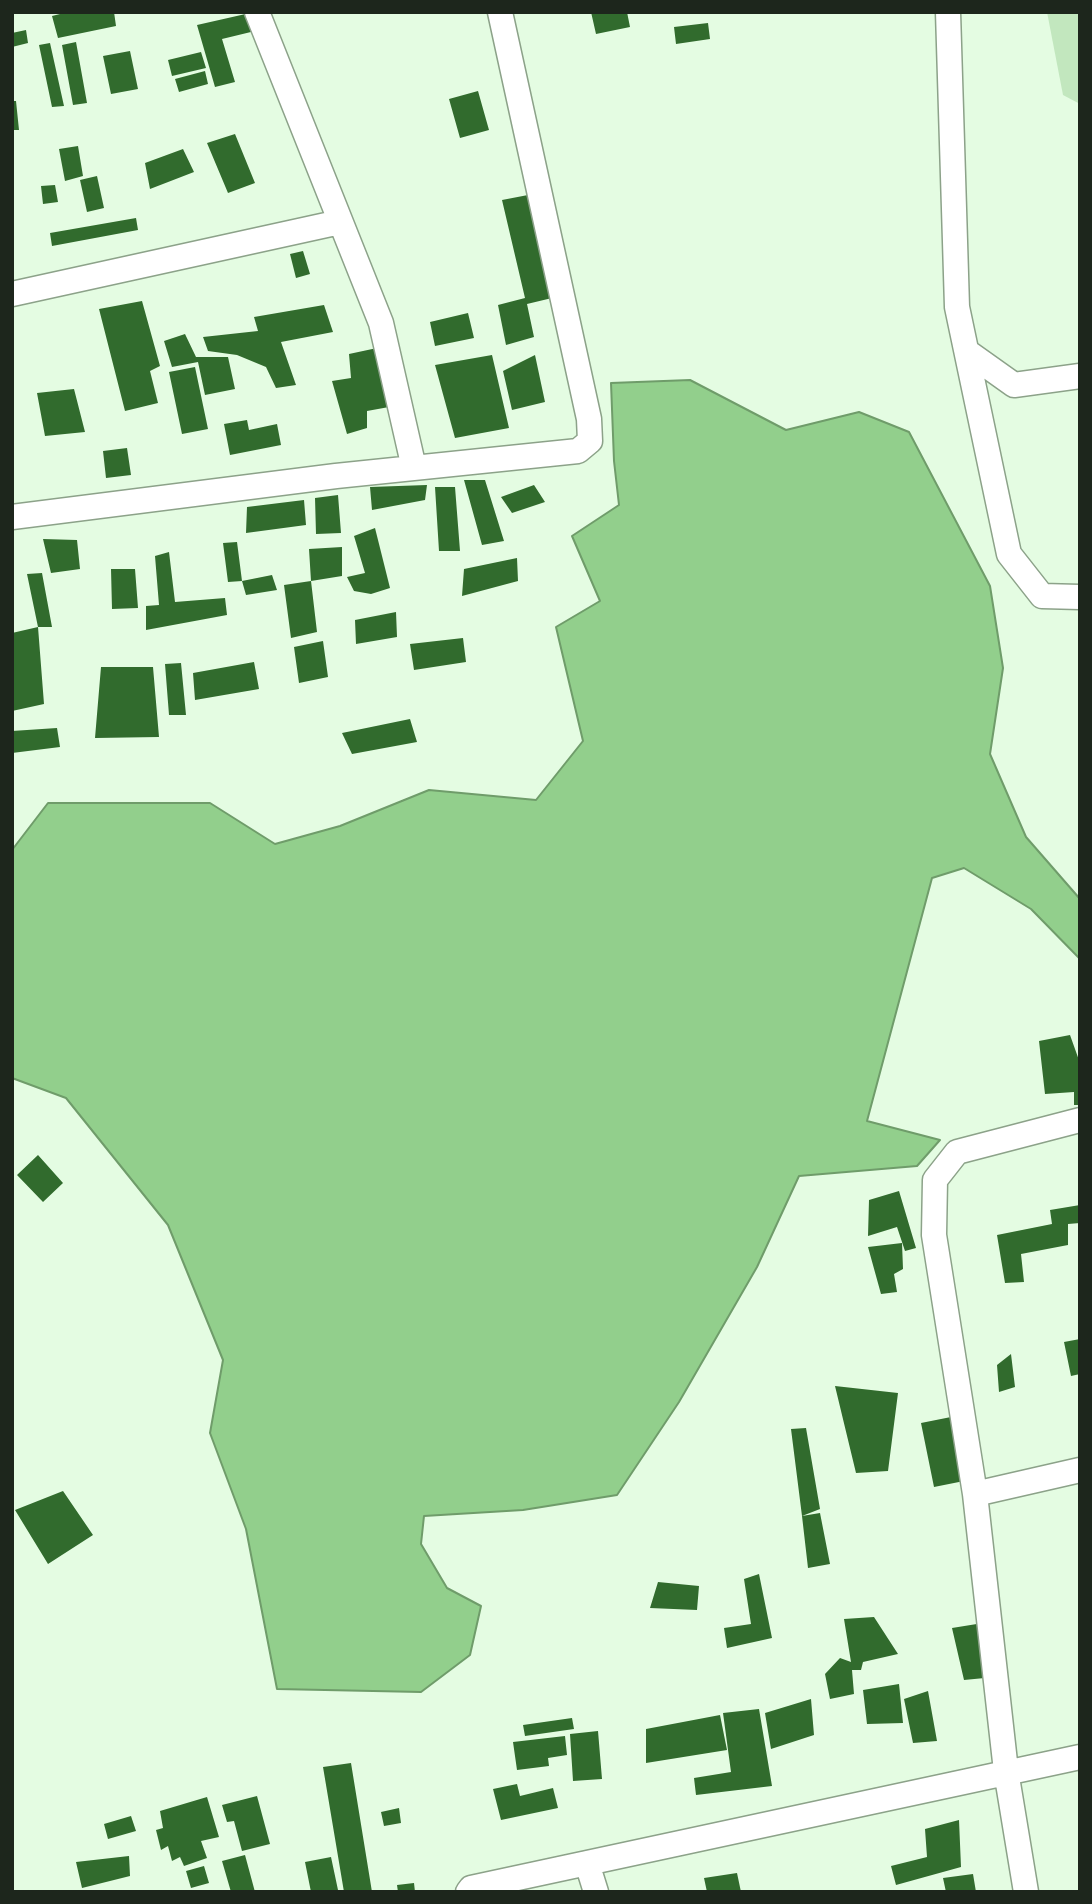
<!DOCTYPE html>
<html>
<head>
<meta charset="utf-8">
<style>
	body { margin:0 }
	#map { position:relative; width:1092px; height:1904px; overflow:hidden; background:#e4fce2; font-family:Figtree,sans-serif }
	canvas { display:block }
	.frame { position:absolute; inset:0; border:14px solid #1d261c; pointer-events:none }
</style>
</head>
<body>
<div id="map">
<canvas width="1092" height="1904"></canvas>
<div class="frame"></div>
</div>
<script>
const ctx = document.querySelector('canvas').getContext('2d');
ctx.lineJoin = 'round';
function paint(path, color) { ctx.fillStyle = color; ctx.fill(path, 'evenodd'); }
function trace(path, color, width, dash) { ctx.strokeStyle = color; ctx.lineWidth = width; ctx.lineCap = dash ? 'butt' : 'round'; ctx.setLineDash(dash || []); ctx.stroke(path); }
paint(new Path2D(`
	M 1047,12 L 1080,12 L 1080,104 L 1063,95 Z`), '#c2e7be');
const water = new Path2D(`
	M 690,380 L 786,430 L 859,412 L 909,432 L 990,586 L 1003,668 L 990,754 L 1026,837 L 1080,899 L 1080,959 L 1031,909 L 964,868 L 932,878 L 867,1121 L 940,1140 L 917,1166 L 799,1176 L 757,1267 L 679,1402 L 617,1495 L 523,1510 L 424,1516 L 421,1544 L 447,1588 L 481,1606 L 470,1655 L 421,1692 L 277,1689 L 246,1529 L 210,1433 L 223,1360 L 168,1225 L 66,1098 L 12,1078 L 12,850 L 48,803 L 210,803 L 275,844 L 340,826 L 429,790 L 536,800 L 583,741 L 556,627 L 600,601 L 572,536 L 619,505 L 614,461 L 611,383 Z`);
paint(water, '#92cf8c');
trace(water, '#6f9c6a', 2);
paint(new Path2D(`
	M 68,12 L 114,12 L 116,26 L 58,38 L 52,16 Z
	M 591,12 L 627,12 L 630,27 L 596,34 Z
	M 250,13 L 255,31 L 222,39 L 235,82 L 215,87 L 197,25 Z
	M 708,23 L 710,39 L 676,44 L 674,27 Z
	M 26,30 L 28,43 L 12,47 L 12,33 Z
	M 76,42 L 87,103 L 73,105 L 62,45 Z
	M 50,43 L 64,106 L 52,107 L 39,45 Z
	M 130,51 L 138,89 L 111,94 L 103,56 Z
	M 201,52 L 206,68 L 172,76 L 168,60 Z
	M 205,71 L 208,84 L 179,92 L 175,79 Z
	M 478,91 L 489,130 L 460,138 L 449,99 Z
	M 12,101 L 16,101 L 19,130 L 12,130 Z
	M 235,134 L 255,183 L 228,193 L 207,143 Z
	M 78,146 L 83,176 L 65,181 L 59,149 Z
	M 183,149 L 194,172 L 150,189 L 145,163 Z
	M 97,176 L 104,208 L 87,212 L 80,180 Z
	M 55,185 L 58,202 L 43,204 L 41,186 Z
	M 528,195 L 552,298 L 527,304 L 534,337 L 506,345 L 498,305 L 525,298 L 502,200 Z
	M 136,218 L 138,230 L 52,246 L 50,233 Z
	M 303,251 L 310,274 L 296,278 L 290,254 Z
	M 142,301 L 160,366 L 150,371 L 158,403 L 125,411 L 99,309 Z
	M 324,305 L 333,332 L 281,342 L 296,385 L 276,388 L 266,367 L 237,355 L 208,351 L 203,337 L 258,331 L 254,317 Z
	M 468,313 L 474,338 L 435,346 L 430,322 Z
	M 185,334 L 196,357 L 228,357 L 235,389 L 205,395 L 198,362 L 172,367 L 164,341 Z
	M 377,348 L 400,405 L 367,411 L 367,428 L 347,434 L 332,381 L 351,378 L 349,354 Z
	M 492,355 L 509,428 L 455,438 L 435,365 Z
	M 535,355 L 545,402 L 512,410 L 503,371 Z
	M 195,367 L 208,429 L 182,434 L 169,372 Z
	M 74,389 L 85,432 L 45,436 L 37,393 Z
	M 247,420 L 249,430 L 277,424 L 281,445 L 230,455 L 224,424 Z
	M 127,448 L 131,475 L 106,478 L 103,451 Z
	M 464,480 L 485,480 L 504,541 L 482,545 Z
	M 427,485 L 425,500 L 372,510 L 370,487 Z
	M 534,485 L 545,502 L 512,513 L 501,497 Z
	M 435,487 L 455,487 L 460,551 L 439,551 Z
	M 338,495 L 341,533 L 316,534 L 315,498 Z
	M 304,500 L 306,525 L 246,533 L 247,507 Z
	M 375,528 L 390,588 L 371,594 L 354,591 L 347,577 L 365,573 L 354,536 Z
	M 43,539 L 77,540 L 80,569 L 51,573 Z
	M 237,542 L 242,581 L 228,582 L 223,543 Z
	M 342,547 L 342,576 L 311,581 L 309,549 Z
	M 169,552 L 175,602 L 225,598 L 227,615 L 146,630 L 146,606 L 159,605 L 155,556 Z
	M 517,558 L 518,581 L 462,596 L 464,569 Z
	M 111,569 L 135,569 L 138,608 L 112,609 Z
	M 42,573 L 52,627 L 38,627 L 27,574 Z
	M 272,575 L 277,590 L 246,595 L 242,581 Z
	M 311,581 L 317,632 L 291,638 L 284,585 Z
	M 396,612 L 397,637 L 356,644 L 355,620 Z
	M 38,627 L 44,704 L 12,711 L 12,633 Z
	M 463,638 L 466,662 L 414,670 L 410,644 Z
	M 323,641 L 328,677 L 299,683 L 294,647 Z
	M 254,662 L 259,689 L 195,700 L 193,673 Z
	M 181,663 L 186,715 L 169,715 L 165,664 Z
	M 101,667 L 153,667 L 159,737 L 95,738 Z
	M 410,719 L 417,742 L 352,754 L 342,733 Z
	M 57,728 L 60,747 L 12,753 L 12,731 Z
	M 1070,1035 L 1080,1063 L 1080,1105 L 1074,1105 L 1074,1092 L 1045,1094 L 1039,1041 Z
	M 38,1155 L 63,1183 L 43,1202 L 17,1175 Z
	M 899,1191 L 916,1248 L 905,1251 L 897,1227 L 868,1236 L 869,1200 Z
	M 1080,1205 L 1080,1223 L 1068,1224 L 1068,1245 L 1021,1254 L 1024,1282 L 1005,1283 L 997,1235 L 1052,1224 L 1050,1210 Z
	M 902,1243 L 903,1269 L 894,1274 L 897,1292 L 881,1294 L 868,1247 Z
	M 1080,1339 L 1080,1374 L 1071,1376 L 1064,1342 Z
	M 1011,1354 L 1015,1387 L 999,1392 L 997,1365 Z
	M 835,1386 L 898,1393 L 888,1471 L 856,1473 Z
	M 951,1417 L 964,1481 L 934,1487 L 921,1423 Z
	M 806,1428 L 820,1509 L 802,1516 L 791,1429 Z
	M 63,1491 L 93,1535 L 48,1564 L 15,1510 Z
	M 820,1513 L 830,1564 L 808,1568 L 802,1516 Z
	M 759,1574 L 772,1638 L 727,1648 L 724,1628 L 751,1624 L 744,1579 Z
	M 658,1582 L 699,1586 L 697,1610 L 650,1608 Z
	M 874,1617 L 898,1654 L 863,1662 L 861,1670 L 852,1670 L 854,1694 L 830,1699 L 825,1674 L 840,1658 L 851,1662 L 844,1619 Z
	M 983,1623 L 995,1677 L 964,1680 L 952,1628 Z
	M 899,1684 L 903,1723 L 867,1724 L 863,1690 Z
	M 928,1691 L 937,1741 L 913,1743 L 904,1699 Z
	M 811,1699 L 814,1735 L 771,1749 L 765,1713 Z
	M 759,1709 L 772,1786 L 696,1795 L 694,1778 L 731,1772 L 723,1713 Z
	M 720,1715 L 727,1750 L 646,1763 L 646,1729 Z
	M 572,1718 L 574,1729 L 525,1736 L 523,1725 Z
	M 598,1731 L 602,1779 L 573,1781 L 570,1734 Z
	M 565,1736 L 567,1755 L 548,1758 L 549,1766 L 517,1770 L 513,1742 Z
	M 351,1763 L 372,1892 L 344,1892 L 323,1767 Z
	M 517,1784 L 520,1796 L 553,1788 L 558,1808 L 501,1820 L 493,1789 Z
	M 257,1796 L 270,1844 L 242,1851 L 234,1821 L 227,1822 L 222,1805 Z
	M 207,1797 L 219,1837 L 201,1841 L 207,1858 L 184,1866 L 180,1857 L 172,1861 L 168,1846 L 161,1850 L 156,1830 L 163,1828 L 160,1811 Z
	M 399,1808 L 401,1823 L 384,1826 L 381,1812 Z
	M 131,1816 L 136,1831 L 108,1839 L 104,1824 Z
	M 959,1820 L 961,1867 L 896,1885 L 891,1866 L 927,1857 L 925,1829 Z
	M 245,1855 L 255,1892 L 231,1892 L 222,1861 Z
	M 129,1856 L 130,1876 L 82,1888 L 76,1862 Z
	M 331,1857 L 338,1890 L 311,1892 L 305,1862 Z
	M 204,1866 L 209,1883 L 191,1888 L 186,1871 Z
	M 737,1873 L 741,1892 L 707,1892 L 704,1878 Z
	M 973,1874 L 976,1892 L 946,1892 L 943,1878 Z
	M 414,1883 L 415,1892 L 398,1892 L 397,1885 Z`), '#316b2d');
const street = new Path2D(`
	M 257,12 L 381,323 L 414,468
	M 948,12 L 957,307 L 1009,554 L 1042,596 L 1080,597
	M 12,294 L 340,222
	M 969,353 L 1014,385 L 1080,376
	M 12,517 L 336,476 L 578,451 L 590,441 L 589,419 L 500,12
	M 975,1494 L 1080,1470
	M 587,1863 L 596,1892
	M 468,1892 L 471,1888 L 1080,1757
	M 1026,1892 L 1006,1771 L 975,1494 L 934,1235 L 935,1180 L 957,1152 L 1080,1120`);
trace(street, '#8ca289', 27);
trace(street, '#fff', 24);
</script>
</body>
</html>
